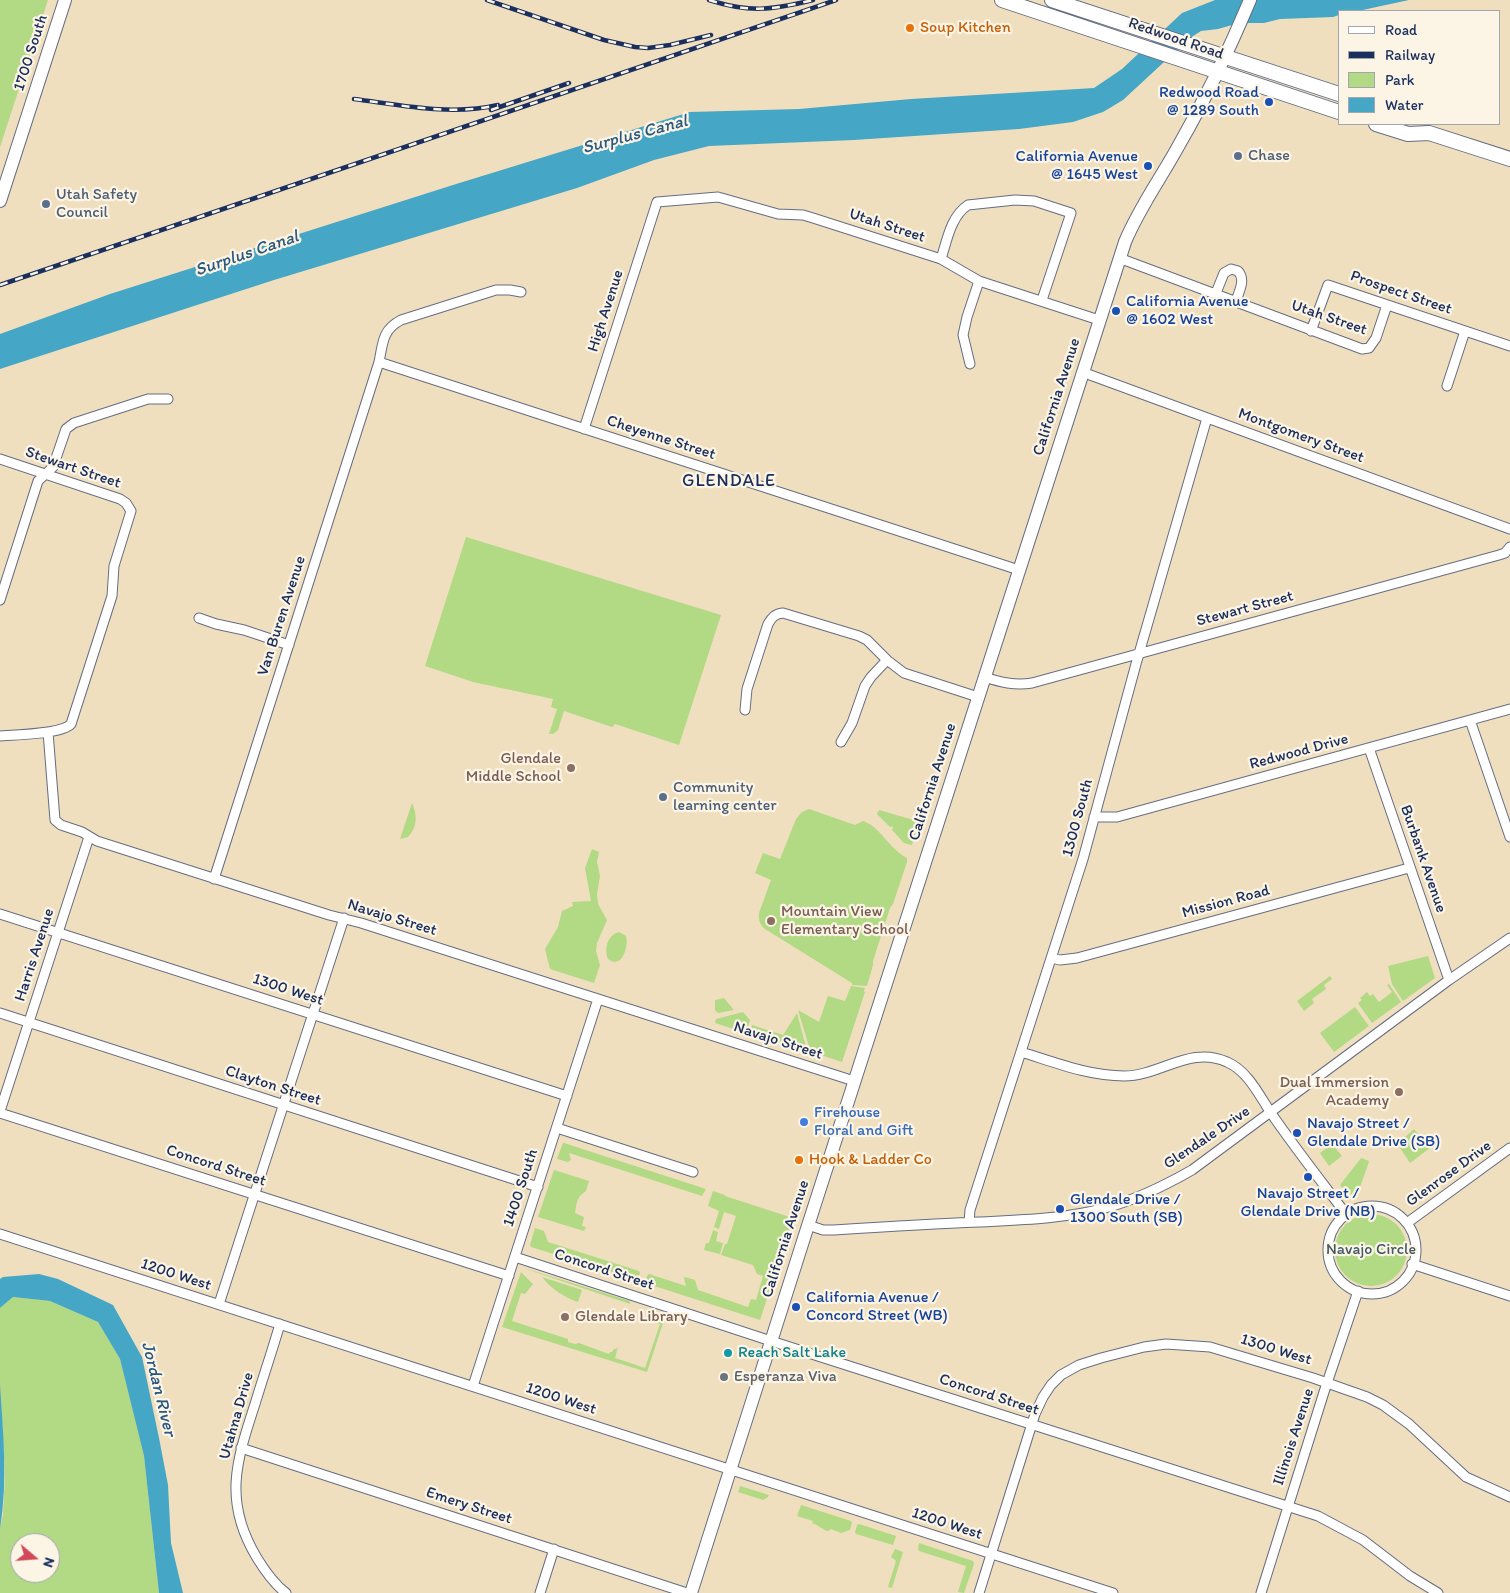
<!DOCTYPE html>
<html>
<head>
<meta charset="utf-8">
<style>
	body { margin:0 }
	#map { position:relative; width:1510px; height:1593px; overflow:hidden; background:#efdfbf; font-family:Itim,sans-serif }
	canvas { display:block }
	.legend { position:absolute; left:1338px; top:10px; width:162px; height:115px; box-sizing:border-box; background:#fcf5e5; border:1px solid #a2a6af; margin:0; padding:6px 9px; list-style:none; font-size:15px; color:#1b2f5e }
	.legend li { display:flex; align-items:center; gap:10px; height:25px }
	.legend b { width:25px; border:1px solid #a2a6af }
	.north { position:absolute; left:10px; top:1533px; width:50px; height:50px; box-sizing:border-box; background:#fcf5e5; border:1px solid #a2a6af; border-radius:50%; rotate:108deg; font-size:14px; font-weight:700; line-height:20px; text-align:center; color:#1b2f5e }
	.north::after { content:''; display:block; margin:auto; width:18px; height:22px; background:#d1495b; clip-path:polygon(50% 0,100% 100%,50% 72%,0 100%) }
</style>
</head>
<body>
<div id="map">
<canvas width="1510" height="1593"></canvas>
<ul class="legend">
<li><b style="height:6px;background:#fff"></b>Road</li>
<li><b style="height:6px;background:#1b2f5e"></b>Railway</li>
<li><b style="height:14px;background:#b2d983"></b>Park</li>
<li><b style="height:14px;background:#45a6c5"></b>Water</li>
</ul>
<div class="north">N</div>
</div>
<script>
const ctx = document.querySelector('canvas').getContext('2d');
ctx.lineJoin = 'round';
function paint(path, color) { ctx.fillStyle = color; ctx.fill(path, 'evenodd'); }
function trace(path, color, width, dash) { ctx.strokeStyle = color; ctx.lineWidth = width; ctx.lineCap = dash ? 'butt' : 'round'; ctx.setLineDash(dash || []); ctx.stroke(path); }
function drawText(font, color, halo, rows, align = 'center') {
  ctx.font = font + ' Itim,sans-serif'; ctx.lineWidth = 4.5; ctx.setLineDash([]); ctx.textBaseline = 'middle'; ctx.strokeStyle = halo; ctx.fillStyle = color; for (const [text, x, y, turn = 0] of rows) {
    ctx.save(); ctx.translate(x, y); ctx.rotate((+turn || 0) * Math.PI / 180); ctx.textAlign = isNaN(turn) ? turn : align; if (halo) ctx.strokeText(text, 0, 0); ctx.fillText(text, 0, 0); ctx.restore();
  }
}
paint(new Path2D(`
	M 0,0 L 48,0 L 0,147 Z
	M 466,537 L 721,615 L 679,745 L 615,724 L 612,727 L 564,711 L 558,730 L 553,734 L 549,734 L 557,709 L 551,707 L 553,699 L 473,682 L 425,666 Z
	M 412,803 C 417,814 418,827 408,837 L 400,839 Z
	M 809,809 L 855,825 L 863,821 C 881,827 889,849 907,858 L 907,862 L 893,904 L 890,908 L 873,961 L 873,965 L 867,986 L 852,985 L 852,983 L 765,929 C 760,925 758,919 759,913 L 771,880 L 755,873 L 763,853 L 780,859 L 796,819 L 802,812 Z
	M 879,810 L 917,821 L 915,826 L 917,827 L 912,845 L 904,843 L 892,830 L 893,828 L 892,826 L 890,827 L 877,814 Z
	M 592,849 L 599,852 L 597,862 L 600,876 L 597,894 L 598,904 L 607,920 L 597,943 L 596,951 L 600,965 L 594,983 L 550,969 L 545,949 L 558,927 L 562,911 L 573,906 L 572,902 L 591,901 L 585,868 Z
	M 619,932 L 626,936 C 629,946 622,970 608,959 C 604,948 607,936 619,932 Z
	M 1428,956 L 1435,978 L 1403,1001 L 1392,984 L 1388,966 Z
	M 1330,976 L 1332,979 L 1324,985 L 1326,989 L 1312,999 L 1314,1003 L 1304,1011 L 1297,1001 Z
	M 1389,984 L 1401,1002 L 1372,1023 L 1360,1006 L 1358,1003 L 1362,1000 L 1360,998 L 1367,992 L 1370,996 L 1373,994 L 1379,1002 L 1392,992 L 1387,985 Z
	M 851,986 L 865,988 L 864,991 L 865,992 L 842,1062 L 812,1052 L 813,1051 L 810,1050 L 798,1010 L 819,1022 L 828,996 L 845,1001 Z
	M 724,998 L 734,1010 L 718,1013 L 715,1010 L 715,1000 Z
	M 1355,1007 L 1369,1026 L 1334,1052 L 1320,1033 Z
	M 743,1012 L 750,1020 L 746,1033 L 715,1023 L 716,1019 Z
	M 797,1013 L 807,1051 L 750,1033 L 752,1025 L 783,1035 Z
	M 1414,1129 L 1430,1148 L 1410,1163 L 1398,1145 L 1394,1143 L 1396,1139 L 1404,1138 Z
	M 563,1143 L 564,1143 L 706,1189 L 702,1196 L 569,1153 L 571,1160 L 568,1162 L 557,1159 Z
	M 1332,1144 L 1342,1156 L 1329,1166 L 1320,1153 Z
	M 1361,1158 L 1369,1161 L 1368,1165 L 1357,1195 C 1349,1195 1345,1191 1340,1185 Z
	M 554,1170 L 589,1181 L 586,1191 C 577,1197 577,1201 575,1213 L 584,1217 L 582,1226 L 586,1227 L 584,1231 L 538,1217 Z
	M 713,1191 L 725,1195 L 725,1196 L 793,1218 L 760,1320 L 645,1283 L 647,1276 L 649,1274 L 686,1286 L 684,1278 L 685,1277 L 695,1280 L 698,1290 L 748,1307 L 751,1299 L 756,1300 L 763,1276 L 757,1274 L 753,1265 L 721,1255 L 725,1244 L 727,1244 L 736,1216 L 724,1212 L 719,1229 L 714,1227 L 719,1211 L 708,1206 Z
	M1335 1250a36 36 0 1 1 72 0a36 36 0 1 1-72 0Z
	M 535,1228 L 544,1231 L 548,1242 L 639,1271 L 640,1273 L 637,1280 L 531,1247 L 530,1245 Z
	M 713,1230 L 718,1232 L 716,1241 L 723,1243 L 720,1254 L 704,1250 L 706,1243 L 709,1243 Z
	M 524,1268 L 630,1301 L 630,1304 L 526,1269 Z
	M 521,1272 L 533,1284 L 525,1294 L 521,1293 L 512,1321 L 568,1339 L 568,1342 L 575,1344 L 579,1343 L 609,1354 L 610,1352 L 612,1352 L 614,1349 L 616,1349 L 618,1347 L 615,1358 L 645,1368 L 660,1324 L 652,1321 L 654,1313 L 665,1317 L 647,1372 L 502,1327 Z
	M 542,1277 L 582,1290 L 578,1302 C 564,1297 551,1289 542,1277 Z
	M 13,1297 L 50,1301 L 98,1322 L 120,1359 L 144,1456 L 159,1593 L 0,1593 L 0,1529 L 3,1514 L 5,1475 L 0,1384 L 0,1308 ZM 20,1543 L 50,1543 L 50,1573 L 20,1573 Z
	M 740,1486 L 769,1495 L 768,1497 L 763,1500 L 738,1492 Z
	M 801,1505 L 851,1521 L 852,1523 L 850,1530 L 841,1533 L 831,1529 L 828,1531 C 822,1530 819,1525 812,1523 L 813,1521 L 797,1516 Z
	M 859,1524 L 896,1536 L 893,1545 L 856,1534 L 855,1532 L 857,1525 Z
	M 919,1543 L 973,1561 L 974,1564 L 964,1593 L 958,1592 L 966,1566 L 919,1551 L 918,1549 Z
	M 895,1549 L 903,1552 L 892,1588 L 888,1587 L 896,1561 L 891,1557 Z`), '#b2d983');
paint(new Path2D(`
	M 1215,0 L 1409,0 L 1358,11 L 1339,11 L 1339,15 L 1333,17 L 1280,19 L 1264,23 L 1239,23 L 1218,29 L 1201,31 L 1190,38 L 1123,100 L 1103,112 L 1073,122 L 1019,129 L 854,140 L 709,146 L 654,160 L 577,188 L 274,280 L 0,369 L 0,334 L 110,294 L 453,185 L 690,112 L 799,109 L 911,99 L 1094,88 L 1122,69 L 1182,13 Z
	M 39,1274 L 58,1279 L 113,1305 L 142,1357 L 159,1438 L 168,1485 L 171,1543 L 183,1593 L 159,1593 L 144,1456 L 120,1359 L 98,1322 L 50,1301 L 13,1297 L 0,1308 L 0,1279 L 3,1277 Z
	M 0,1384 C 3,1432 8,1481 0,1529 Z`), '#45a6c5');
const street = new Path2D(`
	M 1119,258 L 1362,349 L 1369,348 L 1376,338 L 1387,305
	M 941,259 C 947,240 951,216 968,205 L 1015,200 L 1034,201 L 1071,213 L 1042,300
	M 1216,293 L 1224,273 L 1231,269 L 1238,271 C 1246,280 1239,291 1236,301
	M 1311,331 L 1328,285 L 1510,346
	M 379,362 L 1019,570
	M 970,364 L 963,335 L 967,317 L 979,281
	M 1082,372 L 1510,529
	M 1447,386 L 1465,331
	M 584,429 L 657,202 L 718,197 L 778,214 L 803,215 L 813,218 L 941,259 L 979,281 L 1099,320
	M 0,459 L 120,499 L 126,503 L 131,511 L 114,566 L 112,596 L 71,724 C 62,734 15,735 0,736
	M 0,600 L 38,481 L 53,467 L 66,429 L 74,423 L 148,399 L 168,399
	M 199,618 L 216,624 L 244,630 L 289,645
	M 984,677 C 1000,682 1015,686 1032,683 L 1499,555 L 1505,553 L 1510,547
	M 745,710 L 747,689 L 768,624 C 772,617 775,614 783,613 L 859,636 L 867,640 L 887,660 L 904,673 L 978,697
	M 1470,720 L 1510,837
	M 48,732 L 55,820 L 61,825 L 82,832 L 97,841 L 329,915 L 361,923 L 854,1081
	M 841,742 L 852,723 L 865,686 L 871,677 L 887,660
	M 1369,748 L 1449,980
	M 1094,817 L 1117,817 L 1510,709
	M 214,879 L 379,362 C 383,343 382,330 401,320 L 496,290 L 510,290 L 521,292
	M 0,914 L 567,1096
	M 1051,958 L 1060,960 L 1077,958 L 1409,868
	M 0,1013 L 538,1187
	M 1021,1052 C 1054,1062 1088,1076 1124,1076 C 1160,1076 1191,1045 1227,1062 C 1248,1071 1259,1095 1271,1113 C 1295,1148 1321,1181 1346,1214
	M 0,1111 L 89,837
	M 0,1113 L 509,1276
	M 557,1128 L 693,1172
	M1328 1250a44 44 0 1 1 88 0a44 44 0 1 1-88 0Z
	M 969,1222 L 970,1210 L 1083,859 L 1136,664 L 1207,418
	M 1407,1223 L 1510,1148
	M 808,1225 L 823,1230 L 834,1230 C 882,1227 931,1224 979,1222 C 1021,1220 1064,1219 1105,1208 C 1136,1200 1164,1186 1192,1170 L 1449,980 L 1510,938
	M 0,1234 L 1113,1593
	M 515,1257 L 771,1341 L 1318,1516 L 1363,1540 L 1410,1576 L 1438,1593
	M 1412,1264 L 1510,1296
	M 219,1304 L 344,918
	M 280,1324 C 272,1351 263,1378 255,1404 C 236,1462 223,1502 257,1558 C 265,1571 274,1584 286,1593
	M 473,1386 L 598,999
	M 241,1448 L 687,1593
	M 540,1593 L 554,1549
	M 979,1593 L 1035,1414 L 1043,1397 L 1051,1385 L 1061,1375 L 1079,1365 L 1101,1358 L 1144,1347 L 1166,1344 L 1210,1347 L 1313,1378 L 1367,1397 L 1383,1405 L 1409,1424 L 1466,1477 L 1510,1497
	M 1261,1593 L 1324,1392 L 1358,1291`);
const secondary = new Path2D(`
	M 0,201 L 65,0
	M 691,1593 L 804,1238 L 1125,242 C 1139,208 1161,178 1179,145 C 1206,98 1229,50 1250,0`);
const primary = new Path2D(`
	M 1002,0 L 1339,112
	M 1052,0 L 1339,94
	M 1376,124 L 1408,134 L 1429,133 L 1510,159`);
trace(street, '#656d80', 11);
trace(secondary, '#656d80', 14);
trace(primary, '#656d80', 16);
trace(street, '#fff', 9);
trace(secondary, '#fff', 12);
trace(primary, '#fff', 14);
const rail = new Path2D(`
	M 487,0 L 604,40 L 635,47 L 648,48 L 670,45 L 711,35
	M 709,0 C 750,13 772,10 813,0
	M 354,99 C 401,105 451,116 498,105
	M 491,110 L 569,83
	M 0,285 L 836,0`);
trace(rail, '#1b2f5e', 4.5);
trace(rail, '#fcf5e5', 2.5, [8]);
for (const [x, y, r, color] of [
	[910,28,5,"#e8710a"],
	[1269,102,5,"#1a4fb4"],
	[1238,156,5,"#5c6f8a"],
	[1148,166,5,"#1a4fb4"],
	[46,204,5,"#5c6f8a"],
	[1116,311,5,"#1a4fb4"],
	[571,768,5,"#8d6e63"],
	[663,797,5,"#5c6f8a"],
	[771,921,5,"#8d6e63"],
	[1399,1092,5,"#8d6e63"],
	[804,1122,5,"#3f7fe0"],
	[1297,1133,5,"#1a4fb4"],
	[799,1160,5,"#e8710a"],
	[1308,1177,5,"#1a4fb4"],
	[1060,1209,5,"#1a4fb4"],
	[796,1307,5,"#1a4fb4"],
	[565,1317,5,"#8d6e63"],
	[728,1353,5,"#0f9aa8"],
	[724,1377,5,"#6b7280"]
]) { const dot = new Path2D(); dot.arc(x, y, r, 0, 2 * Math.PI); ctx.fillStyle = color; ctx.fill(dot); trace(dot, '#fcf5e5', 2); }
drawText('16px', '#c56008', '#fcf5e5', [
	["Soup Kitchen",920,28],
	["Hook & Ladder Co",809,1160]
], 'left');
drawText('16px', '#1b2f5e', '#fcf5e5', [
	["Redwood Road",1176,39,19],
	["1700 South",31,53,-72],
	["Utah Street",887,226,18],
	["Prospect Street",1401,293,19],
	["High Avenue",606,311,-72],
	["Utah Street",1329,318,19],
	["California Avenue",1057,397,-72],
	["Montgomery Street",1301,436,20],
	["Cheyenne Street",661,438,18],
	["Stewart Street",73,468,19],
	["Stewart Street",1245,609,-15],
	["Van Buren Avenue",282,616,-72],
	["Redwood Drive",1299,752,-15],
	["California Avenue",933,782,-72],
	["1300 South",1078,818,-75],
	["Burbank Avenue",1423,859,71],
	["Mission Road",1226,902,-15],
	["Navajo Street",392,918,17],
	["Harris Avenue",35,955,-72],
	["1300 West",288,990,18],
	["Navajo Street",778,1041,18],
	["Clayton Street",273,1086,18],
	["Glendale Drive",1207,1138,-34],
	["Concord Street",216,1166,18],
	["Glenrose Drive",1449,1174,-36],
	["1400 South",521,1188,-72],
	["California Avenue",786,1239,-72],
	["Concord Street",604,1270,18],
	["1200 West",176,1275,18],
	["1300 West",1276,1350,17],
	["Concord Street",989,1395,18],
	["1200 West",561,1399,18],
	["Utahna Drive",237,1416,-74],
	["Illinois Avenue",1294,1437,-72],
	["Emery Street",469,1506,18],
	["1200 West",947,1524,18]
]);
drawText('16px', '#164399', '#fcf5e5', [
	["Redwood Road",1259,93,"right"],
	["@ 1289 South",1259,111,"right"],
	["California Avenue",1138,157,"right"],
	["@ 1645 West",1138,175,"right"],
	["California Avenue",1126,302],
	["@ 1602 West",1126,320],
	["Navajo Street /",1307,1124],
	["Glendale Drive (SB)",1307,1142],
	["Navajo Street /",1308,1194,"center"],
	["Glendale Drive (NB)",1308,1212,"center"],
	["Glendale Drive /",1070,1200],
	["1300 South (SB)",1070,1218],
	["California Avenue /",806,1298],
	["Concord Street (WB)",806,1316]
], 'left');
drawText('16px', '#4e5e75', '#fcf5e5', [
	["Chase",1248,156],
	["Utah Safety",56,195],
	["Council",56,213],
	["Community",673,788],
	["learning center",673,806]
], 'left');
drawText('16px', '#785e54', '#fcf5e5', [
	["Glendale",561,759],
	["Middle School",561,777],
	["Mountain View",781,912,"left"],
	["Elementary School",781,930,"left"],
	["Dual Immersion",1389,1083],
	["Academy",1389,1101],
	["Glendale Library",575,1317,"left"]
], 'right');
drawText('16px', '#366cbe', '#fcf5e5', [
	["Firehouse",814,1113],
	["Floral and Gift",814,1131]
], 'left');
drawText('16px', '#415a67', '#fcf5e5', [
	["Navajo Circle",1371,1250]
]);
drawText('16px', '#0d838f', '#fcf5e5', [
	["Reach Salt Lake",738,1353]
], 'left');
drawText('16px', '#5b616d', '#fcf5e5', [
	["Esperanza Viva",734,1377]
], 'left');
drawText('italic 18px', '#2a5982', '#fcf5e5', [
	["Surplus Canal",635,135,-15],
	["Surplus Canal",247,254,-19],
	["Jordan River",158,1389,76]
]);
ctx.letterSpacing = '1px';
drawText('18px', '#1b2f5e', '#fcf5e5', [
	["GLENDALE",729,481]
]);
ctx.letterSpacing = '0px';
</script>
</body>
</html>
